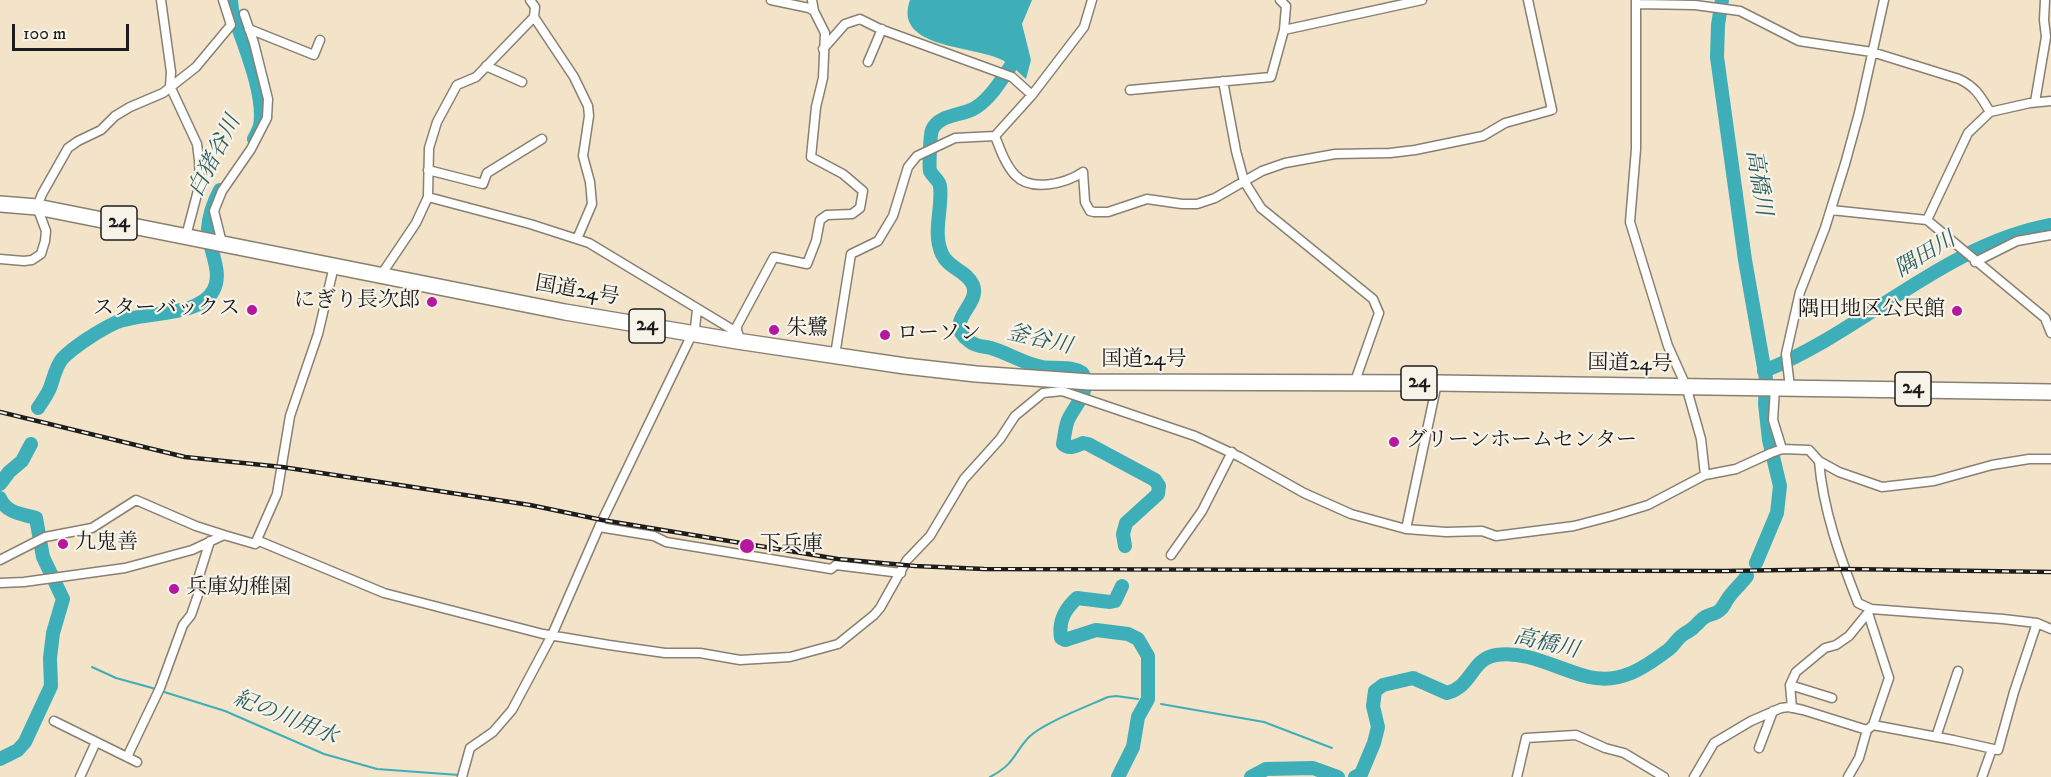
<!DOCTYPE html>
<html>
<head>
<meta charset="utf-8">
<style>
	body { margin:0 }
	#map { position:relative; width:2051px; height:777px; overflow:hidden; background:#f3e3c9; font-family:"IM FELL DW Pica",serif }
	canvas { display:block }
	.scale { position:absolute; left:12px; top:24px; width:117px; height:27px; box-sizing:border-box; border:3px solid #1c1c1c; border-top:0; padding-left:8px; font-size:18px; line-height:21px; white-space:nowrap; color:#1c1c1c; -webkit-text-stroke:4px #f7f3e8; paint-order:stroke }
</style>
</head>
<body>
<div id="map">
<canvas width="2051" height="777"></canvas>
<div class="scale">100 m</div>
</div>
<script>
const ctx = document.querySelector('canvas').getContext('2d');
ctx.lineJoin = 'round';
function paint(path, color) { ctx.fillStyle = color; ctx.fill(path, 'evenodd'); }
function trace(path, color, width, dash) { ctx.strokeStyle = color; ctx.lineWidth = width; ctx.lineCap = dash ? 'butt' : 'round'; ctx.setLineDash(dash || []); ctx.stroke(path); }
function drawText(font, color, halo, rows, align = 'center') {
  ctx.font = font + ' "IM FELL DW Pica","Noto Serif JP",serif'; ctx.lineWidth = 4.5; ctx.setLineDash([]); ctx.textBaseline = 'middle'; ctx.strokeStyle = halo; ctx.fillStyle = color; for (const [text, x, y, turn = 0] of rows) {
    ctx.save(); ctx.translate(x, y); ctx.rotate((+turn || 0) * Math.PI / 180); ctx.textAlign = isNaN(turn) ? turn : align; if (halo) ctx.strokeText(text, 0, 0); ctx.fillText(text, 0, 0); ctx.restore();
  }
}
paint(new Path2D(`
	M 910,0 L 1032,0 L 1022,24 L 1031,60 L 1026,79 C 1019,73 1012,65 1004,61 C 977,45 892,50 910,0 Z`), '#3eaeb8');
trace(new Path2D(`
	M 92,667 L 116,678 L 156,689
	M 161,691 L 225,711 L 324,754 L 377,769 L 459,775
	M 1161,704 L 1264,722 L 1332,748
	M 990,777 C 1015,764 1013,754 1029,737 C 1043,723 1088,706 1108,697 L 1116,696 L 1138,699`), '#3eaeb8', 2);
trace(new Path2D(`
	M 231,0 L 232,10 C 242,41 266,94 260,126 C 259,130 256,135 254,139
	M 1722,0 L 1718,25 L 1717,57 L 1745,260 L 1766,379 L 1765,404 L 1769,440 L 1780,486 L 1777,513 L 1756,563
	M 1017,51 L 1018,55 C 1006,72 993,97 975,108 C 962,116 939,114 932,130 C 930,135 929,167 930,171 C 933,177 939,180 940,186 C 943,208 932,232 942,254 C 948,268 967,271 973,285 C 981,306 942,321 969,341 C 976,347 983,346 991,348 C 1008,353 1024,364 1042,367 C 1051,369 1081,365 1084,376 C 1089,393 1076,404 1069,418 C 1065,425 1065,435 1063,444 C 1069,450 1076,446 1083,443 L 1088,444 L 1155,480 L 1159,486 L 1158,494 L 1126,523 L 1123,534 L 1125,546
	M 1764,371 C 1864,331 1943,245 2051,225
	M 38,408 C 42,402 47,395 50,388 C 53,380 56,366 62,359 C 73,347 100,330 115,323 C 141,311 198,318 213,291 C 224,272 208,249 208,229 C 209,214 213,203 220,190
	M 0,484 L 9,472 L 22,461 L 31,444
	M 0,498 C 6,513 22,514 36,518 L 43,557 L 63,599 L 53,633 L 50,658 L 51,686 L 25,742 L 18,750 L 0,759
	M 1118,777 L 1133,747 L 1138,717 L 1148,699 L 1148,656 L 1138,639 L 1128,634 L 1096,630 L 1065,640 L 1061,638 C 1058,621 1065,609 1077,598 L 1110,602 L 1115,601 L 1122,586
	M 1251,777 L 1266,769 L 1313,768 L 1338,777
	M 1355,777 L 1361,774 L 1374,743 L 1378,727 L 1373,706 L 1375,691 L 1383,685 L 1413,678 L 1447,693 C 1473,686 1471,659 1496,655 C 1528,650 1559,670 1589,677 C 1621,684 1644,668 1668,650 C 1674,646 1677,638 1684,634 C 1688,631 1692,630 1695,626 C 1699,623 1701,619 1705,617 C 1710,614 1717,614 1721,609 C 1724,606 1726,601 1729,597 C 1734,590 1741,584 1747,576`), '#3eaeb8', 14);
const street = new Path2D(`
	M 161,0 L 171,72 L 170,86 L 197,144 L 199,160 L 200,183 L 186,236
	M 771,0 L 809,8 L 814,11
	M 1636,0 L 1636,149 L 1630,222 L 1668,346 L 1686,386 L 1701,439 L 1705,475
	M 1637,4 L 1695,5 L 1740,11 L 1799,41 L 1872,52 L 1959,79 C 1976,87 1981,97 1990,112
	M 534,17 L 574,77 L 588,106 L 589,116 L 583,156 L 590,182 L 592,204 L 577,239
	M 249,29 L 314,55 L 320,40
	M 1284,30 L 1422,0
	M 823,49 L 845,24 L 860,19 L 880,29 L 1012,77 L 1032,95
	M 868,62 L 882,29
	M 486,66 L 522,82
	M 1223,81 L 1236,151 L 1244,181 L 1261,208 L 1373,299 L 1379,313 L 1354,384
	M 1130,90 L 1271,77 L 1284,30 L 1286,6 L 1280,0
	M 2035,102 L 2046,37 L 2044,20 L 2045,0
	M 995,136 C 1000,149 1005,164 1015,175 C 1031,192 1065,184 1083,172 L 1085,202 L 1090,211 L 1094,212 L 1108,212 L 1147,199 L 1182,204 L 1197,204 L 1215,198 L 1262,171 L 1285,163 L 1335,154 L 1390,153 L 1415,150 L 1483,136 L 1505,123 L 1552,110 L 1528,0
	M 428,170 L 483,184 L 487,173 L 542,139
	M 428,197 L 530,224 L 589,243 L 738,333
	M 1831,210 L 1927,220 L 2045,318 L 2051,333
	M 1927,220 L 1968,133 L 1990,112 L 2030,103 L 2051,101
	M 222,243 L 214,211 L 222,191 L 251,149 L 267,118 L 268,99 L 254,43 L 244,14
	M 0,259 L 24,261 L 32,260 L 41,254 L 45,241 L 46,231 L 37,207 L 42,194 L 68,148 L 78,141 L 101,130 L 115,116 L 130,107 L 163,93 L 196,67 L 231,25 L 223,0
	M 1975,262 L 2017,241 L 2051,235
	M 381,275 L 416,223 L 428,197 L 429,148 L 437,122 L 457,85 L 476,77 L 534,17 L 535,7 L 530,0
	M 737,341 L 737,326 L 774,257 L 807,264 L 816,241 L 820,220 L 827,215 L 852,214 L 860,208 L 863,191 L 843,174 L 811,157 L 816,107 L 823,78 L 825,33 L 814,11 L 812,0
	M 835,355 L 851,254 L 878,241 L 893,216 L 908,167 L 917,156 L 955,138 L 995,136 L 1032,95 L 1084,27 L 1092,0
	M 1790,387 L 1786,354 L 1800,292 L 1825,228 L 1845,164 L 1859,113 L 1884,0
	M 1775,388 L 1773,420 L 1782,449
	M 1819,461 C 1823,510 1840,557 1858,603 L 1871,609 L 2003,619 L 2037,623 L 2051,629
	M 599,527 L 654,536 L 666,542 L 831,569 L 836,565 L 901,573
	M 1406,529 L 1437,383
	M 255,544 L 277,494 L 290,416 L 318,334 L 334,266
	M 1171,555 L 1202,511 L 1232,452
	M 0,560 L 45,537 L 92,528 L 136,500 L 196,526 L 224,535
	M 0,583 L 24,582 L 125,568 L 192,550 L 224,535 L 255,544 L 259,541 L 384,593 L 543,634 L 609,645 L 665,653 L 700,653 L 740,660 L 790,657 L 838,644 L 874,615 L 880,608 L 907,560 L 930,536 L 964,479 L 1000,439 L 1015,416 L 1043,393 L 1062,391 L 1195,436 L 1240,457 L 1304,493 L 1351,514 L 1406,529 L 1446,532 L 1482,531 L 1496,536 L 1574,526 L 1612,516 L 1648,505 L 1705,475 L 1736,469 L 1771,453 L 1782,449 L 1809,450 L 1819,461 L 1839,472 L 1882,487 L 1934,481 L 1992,465 L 2029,459 L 2051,459
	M 1868,613 L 1889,678 L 1873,725
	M 1790,685 L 1832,698
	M 1792,708 L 1790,685 L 1796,672 L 1825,648 L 1836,645 L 1849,636 L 1871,609
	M 54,721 L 137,762
	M 1936,737 L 1958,671
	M 1759,748 L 1773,711
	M 127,757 L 160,688 L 183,625 L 191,615 L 200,589 L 199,576 L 210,541
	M 80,777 L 96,742
	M 462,777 L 470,748 L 493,732 L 512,710 L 552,635 L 599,527 L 695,328 L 697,310
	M 1517,777 L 1526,738 L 1576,735 L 1605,748 L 1624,753 L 1664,777
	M 1694,777 L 1714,743 L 1751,721 L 1781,708 L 1789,707 L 1803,710 L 1867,730 L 1873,725 L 1953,740 L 1998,750 L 2014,692 L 2037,623
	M 1848,777 L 1859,758 L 1867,730
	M 1982,777 L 1992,749`);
const highway = new Path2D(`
	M 0,204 L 37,207 L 565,312 L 737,341 L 905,366 L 976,374 L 1090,382 L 1437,383 L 2051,392`);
trace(street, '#888072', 11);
trace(highway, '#888072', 18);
trace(street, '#fff', 8);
trace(highway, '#fff', 15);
const rail = new Path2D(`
	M 0,412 L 185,457 L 282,467 L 530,505 L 602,520 L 838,559 L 915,566 L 984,569 L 1725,571 L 1845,569 L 2051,572`);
trace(rail, '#1c1c1c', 4.5);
trace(rail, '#f7f3e8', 2, [7]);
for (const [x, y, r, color] of [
	[432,302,6,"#b5179e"],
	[252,310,6,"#b5179e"],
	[1957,311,6,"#b5179e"],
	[774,330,6,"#b5179e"],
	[885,335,6,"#b5179e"],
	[1394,442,6,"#b5179e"],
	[63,544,6,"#b5179e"],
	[747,546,8,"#b5179e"],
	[174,589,6,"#b5179e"]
]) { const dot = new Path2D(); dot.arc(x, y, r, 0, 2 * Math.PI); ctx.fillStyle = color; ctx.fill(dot); trace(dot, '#f7f3e8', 2); }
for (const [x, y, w] of [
	[119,223,36],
	[647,326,36],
	[1419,383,36],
	[1913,389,36]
]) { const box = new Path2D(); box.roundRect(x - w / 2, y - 17, w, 34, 4.5); ctx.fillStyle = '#f7f3e8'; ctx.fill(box); trace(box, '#1c1c1c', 1.5); }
drawText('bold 20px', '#1c1c1c', null, [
	["24",119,223],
	["24",647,326],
	["24",1419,383],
	["24",1913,389]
]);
drawText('21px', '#1c1c1c', '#f7f3e8', [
	["国道24号",577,292,10],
	["国道24号",1144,361],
	["国道24号",1630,365,1]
]);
drawText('21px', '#1c1c1c', '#f7f3e8', [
	["にぎり長次郎",420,302,"right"],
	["スターバックス",240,310,"right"],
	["隅田地区公民館",1945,311,"right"],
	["朱鷺",786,330],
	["ローソン",897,335],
	["グリーンホームセンター",1406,442],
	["九鬼善",75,544],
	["下兵庫",760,546],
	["兵庫幼稚園",186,589]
], 'left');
drawText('italic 22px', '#2b5e62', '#f7f3e8', [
	["白猪谷川",216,157,-63],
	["高橋川",1757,183,81],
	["隅田川",1926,256,-31],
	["釜谷川",1039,341,13],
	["高橋川",1546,645,13],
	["紀の川用水",285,719,22]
]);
</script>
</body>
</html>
